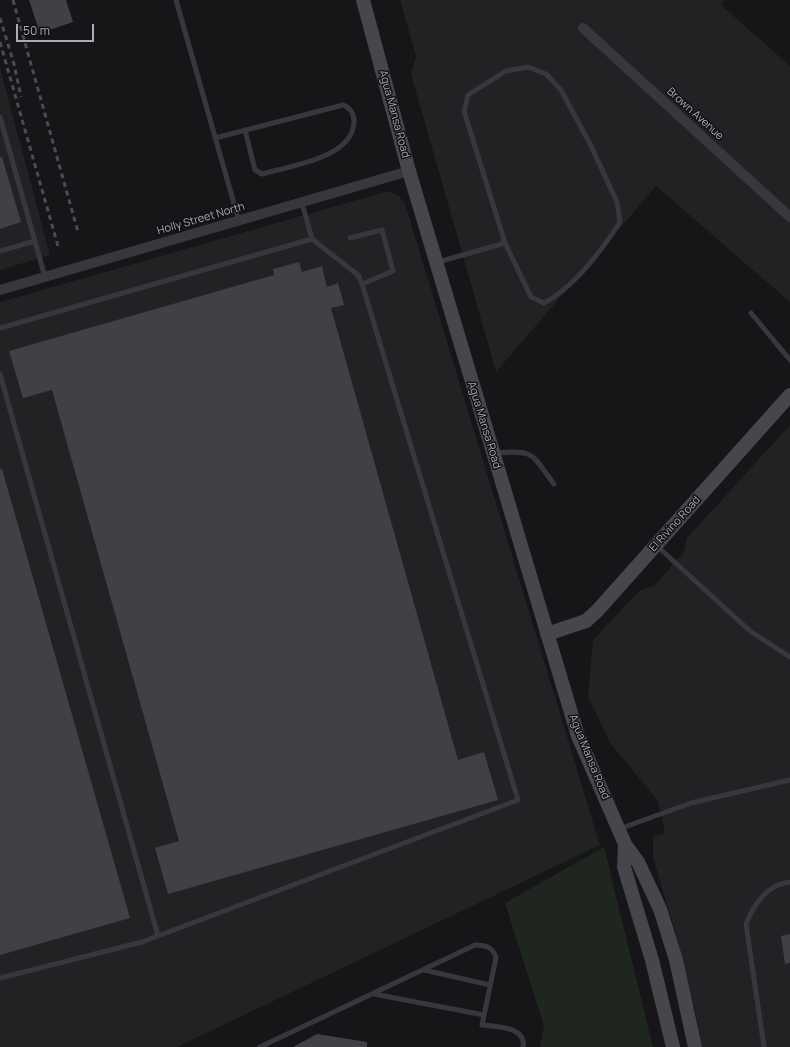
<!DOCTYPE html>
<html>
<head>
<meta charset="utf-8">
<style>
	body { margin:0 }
	#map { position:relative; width:790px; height:1047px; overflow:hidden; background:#161618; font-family:Manrope,sans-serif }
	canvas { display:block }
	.scale { position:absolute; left:16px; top:24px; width:78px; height:18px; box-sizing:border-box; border:2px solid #a8adb8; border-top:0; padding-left:5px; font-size:12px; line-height:14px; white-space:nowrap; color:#a8adb8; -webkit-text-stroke:3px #111113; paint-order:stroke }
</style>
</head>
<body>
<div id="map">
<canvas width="790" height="1047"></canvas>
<div class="scale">50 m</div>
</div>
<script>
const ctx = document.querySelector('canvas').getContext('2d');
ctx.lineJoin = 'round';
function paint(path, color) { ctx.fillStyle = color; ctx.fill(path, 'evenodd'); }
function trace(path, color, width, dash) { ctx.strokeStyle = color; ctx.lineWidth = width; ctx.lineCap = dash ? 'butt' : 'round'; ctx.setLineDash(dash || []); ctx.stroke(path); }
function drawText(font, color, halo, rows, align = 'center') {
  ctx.font = font + ' Manrope,sans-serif'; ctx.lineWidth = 3; ctx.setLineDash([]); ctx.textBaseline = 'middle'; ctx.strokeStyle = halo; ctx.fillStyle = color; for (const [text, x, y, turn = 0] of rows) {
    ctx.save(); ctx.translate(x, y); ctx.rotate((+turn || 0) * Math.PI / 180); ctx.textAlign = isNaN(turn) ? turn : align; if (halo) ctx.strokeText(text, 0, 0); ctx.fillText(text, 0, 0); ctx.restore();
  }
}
paint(new Path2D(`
	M 400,0 L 725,0 L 721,5 L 790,66 L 790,302 L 656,186 L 496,372 L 411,74 L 416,56 Z
	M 0,68 L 50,255 L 0,270 Z
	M 389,191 L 399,196 L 405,204 L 600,845 L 177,1047 L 0,1047 L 0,302 Z
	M 790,425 L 790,1047 L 702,1047 L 696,1015 L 674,928 L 653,857 L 653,836 L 665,833 L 658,801 L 610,743 L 588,696 L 593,640 L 640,590 L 654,586 L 684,552 L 687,538 Z`), '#222225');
paint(new Path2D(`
	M 604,847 L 653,1047 L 540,1047 L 544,1026 L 505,903 Z`), '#1e261f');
paint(new Path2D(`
	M 29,0 L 66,0 L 73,22 L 40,33 Z
	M 0,157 L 2,157 L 21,222 L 0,229 Z
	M 299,262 L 302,272 L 322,266 L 327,287 L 338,283 L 344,305 L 331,308 L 458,760 L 484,752 L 498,800 L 168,894 L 155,848 L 179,841 L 52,390 L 23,398 L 9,351 L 274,275 L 273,269 Z
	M 0,469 L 2,469 L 130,918 L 0,955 Z
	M 790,934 L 790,963 L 785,964 L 781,936 Z
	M 317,1034 L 367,1042 L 367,1047 L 293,1047 Z`), '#404145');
trace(new Path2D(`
	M 176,0 L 239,221
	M 0,117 L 45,277
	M 215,138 L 343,105 C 351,108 354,114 354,122 C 353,158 290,166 262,174 L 255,170 L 245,130
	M 350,238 L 382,230 L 393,271 L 362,284
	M 0,251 L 35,241
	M 438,262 L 505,243 L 531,297 L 544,303 C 574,287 602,250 620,222 L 617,202 L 590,144 L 561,90 L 546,74 L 528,67 L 506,71 L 468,95 L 464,111 L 505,243
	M 751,313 L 790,360
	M 0,328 L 312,239
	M 0,374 L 158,936
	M 494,453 C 535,450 530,452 554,484
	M 657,546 L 750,631 L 790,657
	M 619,829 L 691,803 L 790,780
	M 424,970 L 490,985
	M 0,978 L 142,942 L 518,800 L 362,284 L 358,275 L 312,239 L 302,203
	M 374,994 L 484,1015
	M 260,1047 L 475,945 C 486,945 493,947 496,958 L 482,1025 C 495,1026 527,1027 523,1047
	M 764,1047 L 746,924 C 754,904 768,884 790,882`), '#37383d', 5);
trace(new Path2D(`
	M 583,28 L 790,217
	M 0,290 L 409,171`), '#37383d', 10);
trace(new Path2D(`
	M 363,0 L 409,171 L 578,736 L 625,844 L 638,862 L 660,909 L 676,960 L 695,1047
	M 547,634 L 586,621 L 597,611 L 790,395
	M 625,844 L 624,867 L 652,960 L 673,1047`), '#45474d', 14);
trace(new Path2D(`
	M 13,0 L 78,232
	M 0,18 L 14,64 L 21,97
	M 0,42 L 58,246`), '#4a4c52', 3, [5, 4]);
drawText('11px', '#a8adb8', '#111113', [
	["Agua Mansa Road",394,114,75],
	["Brown Avenue",695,114,42],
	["Holly Street North",201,219,-16],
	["Agua Mansa Road",484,425,73],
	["El Rivino Road",675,524,-48],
	["Agua Mansa Road",589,757,68]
]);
</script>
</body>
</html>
